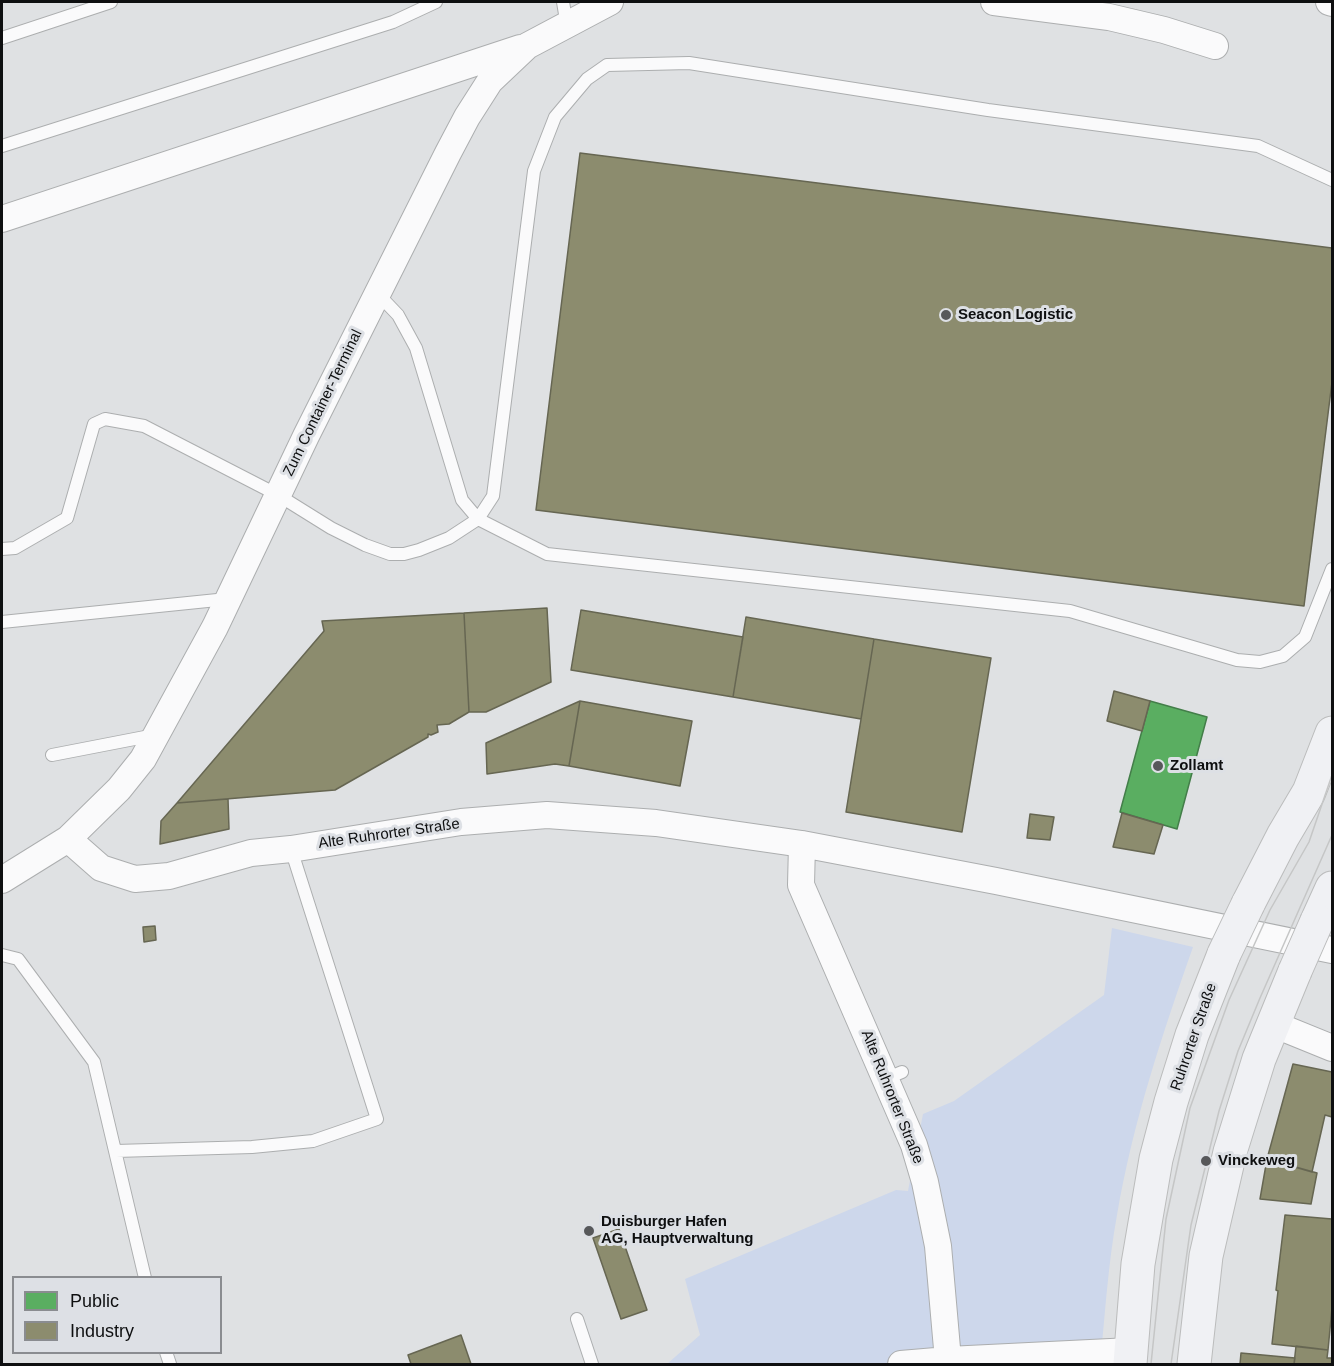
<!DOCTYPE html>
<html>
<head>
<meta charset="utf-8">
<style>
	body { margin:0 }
	#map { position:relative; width:1334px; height:1366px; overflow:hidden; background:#dfe1e3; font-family:Arial,sans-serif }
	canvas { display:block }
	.frame { position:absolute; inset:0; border:3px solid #0e0f10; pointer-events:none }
	.legend { position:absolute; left:12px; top:1276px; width:210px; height:78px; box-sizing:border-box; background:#dde0e5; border:2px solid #8a8c90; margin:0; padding:8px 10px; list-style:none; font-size:18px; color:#0e0f10 }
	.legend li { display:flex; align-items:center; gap:12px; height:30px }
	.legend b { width:30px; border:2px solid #8a8c90 }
</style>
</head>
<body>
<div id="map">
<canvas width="1334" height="1366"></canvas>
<div class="frame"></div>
<ul class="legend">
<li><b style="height:16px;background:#5aae61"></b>Public</li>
<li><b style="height:16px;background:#8c8c6e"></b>Industry</li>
</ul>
</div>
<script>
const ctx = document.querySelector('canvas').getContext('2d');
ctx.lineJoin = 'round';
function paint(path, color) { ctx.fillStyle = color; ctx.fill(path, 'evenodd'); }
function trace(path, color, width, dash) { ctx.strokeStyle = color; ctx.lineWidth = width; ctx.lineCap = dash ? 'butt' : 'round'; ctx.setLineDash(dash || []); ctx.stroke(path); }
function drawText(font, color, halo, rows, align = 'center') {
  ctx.font = font + ' Arial,sans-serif'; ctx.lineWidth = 6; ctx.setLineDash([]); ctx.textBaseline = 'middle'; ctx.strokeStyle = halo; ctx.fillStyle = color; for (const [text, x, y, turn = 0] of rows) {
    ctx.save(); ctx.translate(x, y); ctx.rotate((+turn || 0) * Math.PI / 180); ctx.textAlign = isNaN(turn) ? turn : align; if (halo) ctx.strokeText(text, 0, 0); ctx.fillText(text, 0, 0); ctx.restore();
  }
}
paint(new Path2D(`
	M 1112,928 L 1193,947 C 1162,1035 1133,1122 1117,1215 C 1108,1264 1105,1315 1100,1364 L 667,1364 L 700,1335 L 685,1279 L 896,1190 L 908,1191 L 923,1114 L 954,1101 L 1104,995 Z`), '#cdd7eb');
const public = new Path2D(`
	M 1150,701 L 1207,717 L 1177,829 L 1120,812 Z`);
paint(public, '#5aae61');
trace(public, '#437e49', 1.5);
const industry = new Path2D(`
	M 580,153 L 1332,248 L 1332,382 L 1304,606 L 536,510 Z
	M 547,608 L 551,682 L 486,712 L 469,712 L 464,613 Z
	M 581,610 L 743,637 L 733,697 L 571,670 Z
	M 464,613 L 469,712 L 449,724 L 437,725 L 438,732 L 431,735 L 428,734 L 428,737 L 335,790 L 177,803 L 324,631 L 322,621 Z
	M 746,617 L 874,639 L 861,719 L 733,697 Z
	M 874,639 L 991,658 L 962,832 L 846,812 Z
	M 1114,691 L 1150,701 L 1142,731 L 1107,721 Z
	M 580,701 L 692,721 L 680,786 L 569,766 Z
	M 580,701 L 569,766 L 555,764 L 487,774 L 486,743 Z
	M 228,799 L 229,829 L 160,844 L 161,821 L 177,803 Z
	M 1122,813 L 1163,825 L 1154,854 L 1113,847 Z
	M 1030,814 L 1054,817 L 1050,840 L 1027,838 Z
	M 155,926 L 156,940 L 144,942 L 143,927 Z
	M 1293,1064 L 1332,1072 L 1332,1117 L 1325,1115 L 1312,1172 L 1267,1159 Z
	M 1267,1159 L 1317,1173 L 1311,1204 L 1260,1199 Z
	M 1285,1215 L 1332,1219 L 1332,1308 L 1328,1350 L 1272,1344 L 1278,1291 L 1276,1290 Z
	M 619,1229 L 647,1310 L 621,1319 L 593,1238 Z
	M 461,1335 L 471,1364 L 411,1364 L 408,1355 Z
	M 1296,1346 L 1328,1350 L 1327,1358 L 1332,1358 L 1332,1364 L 1294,1364 Z
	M 1241,1353 L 1295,1358 L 1294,1364 L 1240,1364 Z`);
paint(industry, '#8c8c6e');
trace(industry, '#666652', 1.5);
const lane = new Path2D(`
	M 563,2 L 567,26
	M 2,38 L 111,2
	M 2,146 L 393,22 L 436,2
	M 1332,180 L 1258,146 L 988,110 L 689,63 L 607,65 L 587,79 L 555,117 L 534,171 L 493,496 L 478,519 L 547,554 L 1070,611 L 1237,660 L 1260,662 L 1283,656 L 1305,637 L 1332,569
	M 2,549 L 15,548 L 67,518 L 94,424 L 105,419 L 144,426 L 278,495 L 331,528 L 365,545 L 390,554 L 404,554 L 419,550 L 449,538 L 478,519 L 462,500 L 416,348 L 398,315 L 377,293
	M 2,622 L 227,599
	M 52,755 L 155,735
	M 2,955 L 18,959 L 94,1062 L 145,1278
	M 885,1079 L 902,1072
	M 116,1151 L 252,1147 L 313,1141 L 377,1119 L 291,849
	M 577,1319 L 592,1364
	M 166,1352 L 170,1364`);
const street = new Path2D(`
	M 994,2 L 1109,17 L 1164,30 L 1215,46
	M 1329,2 L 1332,3
	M 2,219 L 520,48
	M 68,839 L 101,868 L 135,879 L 169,876 L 251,853 L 291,849 L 461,822 L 547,815 L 656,823 L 802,844 L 996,881 L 1332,950
	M 802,844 L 801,885 L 914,1145 L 925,1182 L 938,1246 L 948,1360 L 1131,1351
	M 2,880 L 68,839 L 119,789 L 143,759 L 215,627 L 306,436 L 448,153 L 467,117 L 490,81 L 527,46 L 610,2
	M 1273,1024 L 1332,1048
	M 901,1364 L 948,1360`);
const primary = new Path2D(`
	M 1248,904 L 1283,836 L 1309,792 L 1332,733
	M 1317,921 L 1332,888
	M 1130,1364 L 1138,1264 L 1156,1159 L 1171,1102 L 1192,1035 L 1224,954
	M 1194,1364 L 1206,1256 L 1230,1152 L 1259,1059 L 1295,971`);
trace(lane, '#acaeaf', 14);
trace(street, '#acaeaf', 28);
trace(primary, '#bbbcbc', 35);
trace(lane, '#fafafb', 12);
trace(street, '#fafafb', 26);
trace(primary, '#f0f1f4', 33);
trace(new Path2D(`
	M 1151,1364 L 1166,1219 L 1190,1108 L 1229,1000 L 1270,910 L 1309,842 L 1332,775
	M 1171,1364 L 1191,1225 L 1219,1111 L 1238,1051 L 1260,998 L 1332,835`), '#c5c6c6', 1.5);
const primaryBridge = new Path2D(`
	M 1224,954 L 1248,904
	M 1295,971 L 1317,921`);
trace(primaryBridge, '#bbbcbc', 35, []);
trace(primaryBridge, '#f0f1f4', 33);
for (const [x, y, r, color] of [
	[946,315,6,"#57585a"],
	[1158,766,6,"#57585a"],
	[1206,1161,6,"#57585a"],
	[589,1231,6,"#57585a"]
]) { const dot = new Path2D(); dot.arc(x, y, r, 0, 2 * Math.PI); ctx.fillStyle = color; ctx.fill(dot); trace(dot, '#dde0e5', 2); }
drawText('bold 15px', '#0e0f10', '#dde0e5', [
	["Seacon Logistic",958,315],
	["Zollamt",1170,766],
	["Vinckeweg",1218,1161],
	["Duisburger Hafen",601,1222],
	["AG, Hauptverwaltung",601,1239]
], 'left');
drawText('15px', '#0e0f10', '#dde0e5', [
	["Zum Container-Terminal",323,403,-64],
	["Alte Ruhrorter Straße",389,834,-8],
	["Ruhrorter Straße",1194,1037,-71],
	["Alte Ruhrorter Straße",892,1097,68]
]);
</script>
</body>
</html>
